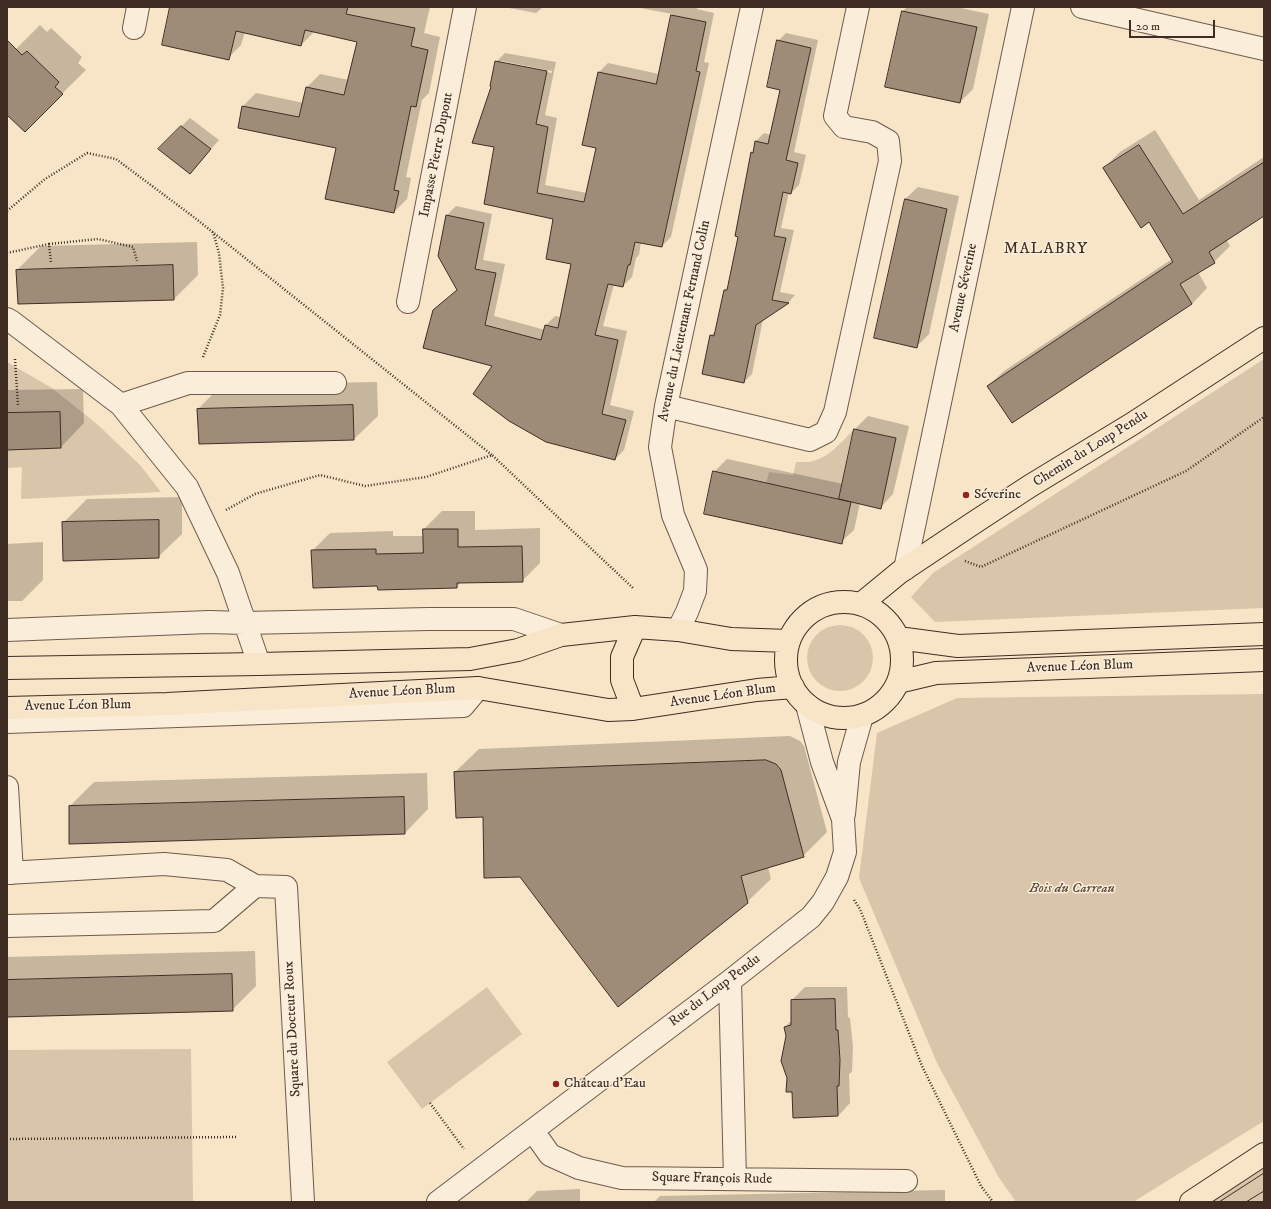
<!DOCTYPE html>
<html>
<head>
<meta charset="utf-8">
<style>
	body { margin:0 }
	#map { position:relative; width:1271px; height:1209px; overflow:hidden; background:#f8e4c6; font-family:"IM FELL DW Pica",serif }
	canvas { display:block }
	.frame { position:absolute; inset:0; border:8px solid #3f2d24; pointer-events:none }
	.scale { position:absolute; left:1129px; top:20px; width:86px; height:18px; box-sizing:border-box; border:2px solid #3f2d24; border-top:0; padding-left:5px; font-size:12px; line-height:14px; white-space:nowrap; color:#3f2d24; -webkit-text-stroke:3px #faedda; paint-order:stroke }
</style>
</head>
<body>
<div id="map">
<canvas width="1271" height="1209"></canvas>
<div class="frame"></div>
<div class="scale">20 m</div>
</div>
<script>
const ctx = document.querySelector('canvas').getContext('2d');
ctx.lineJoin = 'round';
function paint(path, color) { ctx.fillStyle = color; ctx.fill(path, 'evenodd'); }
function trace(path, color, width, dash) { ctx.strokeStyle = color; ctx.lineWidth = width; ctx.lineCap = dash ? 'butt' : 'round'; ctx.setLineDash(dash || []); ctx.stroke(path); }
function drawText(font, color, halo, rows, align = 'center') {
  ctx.font = font + ' "IM FELL DW Pica",serif'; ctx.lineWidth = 3; ctx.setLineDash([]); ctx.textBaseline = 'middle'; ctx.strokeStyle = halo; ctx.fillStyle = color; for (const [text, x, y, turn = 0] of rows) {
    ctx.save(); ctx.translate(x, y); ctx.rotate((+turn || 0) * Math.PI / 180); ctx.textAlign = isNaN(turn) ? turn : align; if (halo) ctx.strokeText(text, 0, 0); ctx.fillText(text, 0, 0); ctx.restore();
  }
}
paint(new Path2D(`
	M 1264,359 L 1264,608 L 935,622 L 911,597 L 933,573 Z
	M 7,362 L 52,388 L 98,425 L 140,465 L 161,492 L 21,499 L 22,467 L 7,468 Z
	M 854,429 L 839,499 L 766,483 L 769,472 L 793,475 L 796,462 C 800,462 805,462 809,462 C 828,459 842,442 854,429 Z
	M807 658a33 33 0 1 1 66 0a33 33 0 1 1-66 0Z
	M 1264,694 L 1264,1121 L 1133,1202 L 1016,1202 L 998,1176 L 937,1063 L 859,878 L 877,733 L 957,698 Z
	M 487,987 L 522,1034 L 422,1109 L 387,1062 Z
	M 191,1049 L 193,1202 L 7,1202 L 7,1050 Z
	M 1264,1163 L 1264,1200 L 1261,1202 L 1206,1202 Z`), '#d9c5aa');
paint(new Path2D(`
	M 171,7 L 430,7 L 424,33 L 440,37 L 429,93 L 422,100 L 406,177 L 411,178 L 407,199 L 394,212 L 338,147 L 243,106 L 256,93 L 304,103 L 307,87 L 320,74 L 349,80 L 359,41 L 314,32 L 301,45 L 245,32 L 241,45 L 228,58 Z
	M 504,7 L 543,7 L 536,13 Z
	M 635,7 L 697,7 L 697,9 L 714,13 L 704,62 L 709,63 L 671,237 L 662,246 L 641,242 L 639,255 L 636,258 L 632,277 L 623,286 L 614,284 L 603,326 L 627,331 L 610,405 L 634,411 L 624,450 L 615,459 L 494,365 L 434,310 L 458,289 L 447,215 L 456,206 L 492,214 L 483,260 L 505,264 L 494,316 L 545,330 L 546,325 L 555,316 L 561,317 L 572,263 L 554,218 L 496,146 L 492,86 L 496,62 L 505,53 L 556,62 L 545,115 L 557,118 L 545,185 L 587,193 L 598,147 L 599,72 L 608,63 L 659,74 L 672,14 ZM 501,61 L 552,71 L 552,73 L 501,64 Z
	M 907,7 L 956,7 L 989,14 L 973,89 L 960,102 L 903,11 Z
	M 40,25 L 47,32 L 51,28 L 82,57 L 78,63 L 86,70 L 25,130 L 7,113 L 7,58 Z
	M 786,33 L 818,40 L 794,152 L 806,155 L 799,185 L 791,193 L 789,192 L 781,228 L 794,230 L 780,292 L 795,295 L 788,303 L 763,319 L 752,374 L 744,382 L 711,335 L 717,330 L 725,290 L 729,287 L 739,236 L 752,153 L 755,150 L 756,141 L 764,133 L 771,135 L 781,89 L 778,41 Z
	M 190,118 L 219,140 L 198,164 L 159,148 Z
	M 1155,130 L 1199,200 L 1264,157 L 1264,215 L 1226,239 L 1230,246 L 1214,262 L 1198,272 L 1207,288 L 1192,304 L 988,386 L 1004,371 L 1172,259 L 1149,221 L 1104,168 L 1120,152 Z
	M 918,187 L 959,196 L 929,334 L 916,347 L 905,199 Z
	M 197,242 L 198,275 L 174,299 L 17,270 L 41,246 Z
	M 377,382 L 378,416 L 354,439 L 198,409 L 222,385 Z
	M 83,389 L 84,423 L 61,447 L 7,449 L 7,390 Z
	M 868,416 L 909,426 L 893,494 L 881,507 L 860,503 L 854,530 L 841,542 L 714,472 L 727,459 L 843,484 L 855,429 Z
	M 182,497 L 182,534 L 158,557 L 63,523 L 87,499 Z
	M 442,511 L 475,511 L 475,530 L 540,528 L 540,563 L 522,581 L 461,582 L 457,587 L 377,585 L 312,551 L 330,533 L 393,531 L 393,536 L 424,536 L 424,529 Z
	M 43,542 L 43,580 L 22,601 L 7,601 L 7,544 Z
	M 790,736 L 800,741 L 804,746 L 827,832 L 803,856 L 768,867 L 771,879 L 747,902 L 484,816 L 455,772 L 479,749 Z
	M 427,773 L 428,809 L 405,833 L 70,806 L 94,782 Z
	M 255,951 L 256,986 L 232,1010 L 7,1016 L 7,957 Z
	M 805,987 L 847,987 L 848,1017 L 850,1018 L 853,1047 L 852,1072 L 849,1074 L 850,1103 L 838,1116 L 793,1091 L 788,1036 L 785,1027 L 792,1020 L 792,1000 Z
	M 580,1189 L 580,1202 L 526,1202 L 537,1191 Z
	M 945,1190 L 945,1202 L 654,1202 L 660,1196 Z`), '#0003');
const building = new Path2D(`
	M 170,7 L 348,7 L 346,14 L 415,28 L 411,46 L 428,50 L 416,107 L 411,106 L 394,190 L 399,191 L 394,213 L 325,199 L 336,148 L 238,128 L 242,106 L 299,117 L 306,87 L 344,95 L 357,42 L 305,30 L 301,46 L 236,31 L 229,60 L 162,45 Z
	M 902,11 L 977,27 L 960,103 L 885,87 Z
	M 671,15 L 706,22 L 696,71 L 700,72 L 662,247 L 635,242 L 630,265 L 628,265 L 623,287 L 608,284 L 595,335 L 618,340 L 602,414 L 626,420 L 615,460 L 546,442 L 509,421 L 473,394 L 492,366 L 423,348 L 433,310 L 457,290 L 438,256 L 446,215 L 484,223 L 475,269 L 496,273 L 485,325 L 541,340 L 545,325 L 558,328 L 571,264 L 546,259 L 553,219 L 484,204 L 494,147 L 472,143 L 491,87 L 490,86 L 495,61 L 547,71 L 536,124 L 548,127 L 537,193 L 584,202 L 596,148 L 582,145 L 598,72 L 656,84 Z
	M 7,40 L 22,55 L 27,51 L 59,82 L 55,87 L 63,94 L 25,132 L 7,115 Z
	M 777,40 L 811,48 L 786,160 L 798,163 L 791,194 L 783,192 L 774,236 L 786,238 L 772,300 L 789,303 L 756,325 L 744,383 L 702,374 L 710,335 L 714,336 L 724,290 L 727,290 L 738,237 L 735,236 L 751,152 L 753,153 L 755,141 L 768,144 L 780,90 L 767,87 Z
	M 181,126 L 211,149 L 190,174 L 158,149 Z
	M 1139,145 L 1183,214 L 1264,162 L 1264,216 L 1209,252 L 1215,263 L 1180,284 L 1192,304 L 1012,423 L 987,386 L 1173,262 L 1149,222 L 1141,228 L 1103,168 Z
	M 905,199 L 947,209 L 917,348 L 874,338 Z
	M 173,265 L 174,300 L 18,304 L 16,270 Z
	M 353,405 L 354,440 L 199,444 L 197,409 Z
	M 60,412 L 61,448 L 7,450 L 7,413 Z
	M 854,429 L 896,438 L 881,509 L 839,499 Z
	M 713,471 L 851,502 L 842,544 L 704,514 Z
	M 159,520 L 159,558 L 63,561 L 62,522 Z
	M 423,529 L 458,529 L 458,547 L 522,546 L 523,582 L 457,583 L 457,588 L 378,590 L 377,586 L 313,588 L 311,550 L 376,549 L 376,554 L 423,553 Z
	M 766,760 L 776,764 L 781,770 L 804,857 L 741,876 L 748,903 L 618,1007 L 520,877 L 484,878 L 483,817 L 456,818 L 454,772 Z
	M 404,797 L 405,834 L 69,844 L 69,806 Z
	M 232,974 L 233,1011 L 7,1017 L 7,980 Z
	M 835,999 L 836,1030 L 838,1030 L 840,1060 L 839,1086 L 837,1086 L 838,1116 L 793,1118 L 792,1092 L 786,1092 L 787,1078 L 781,1061 L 786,1036 L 784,1027 L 791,1025 L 791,1000 Z`);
paint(building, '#9f8c78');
trace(building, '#3f2d24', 1);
const minor = new Path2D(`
	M 1082,7 L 1264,49
	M 134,28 L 138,7
	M 408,302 L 465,7
	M 7,319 L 12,322 L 121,405 L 187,487 L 228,573 L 259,664
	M 121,405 L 188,383 L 335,383
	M 666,406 L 810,440 L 826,432 L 835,412 L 890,161 L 888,141 L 872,132 L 844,127 L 835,116 L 858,7
	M 905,569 L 1023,7
	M 7,630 L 209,622 L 245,623 L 429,619 L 514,619 L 561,635
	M 678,630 L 687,612 L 695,591 L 696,570 L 673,515 L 660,447 L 666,406 L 752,7
	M 7,722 L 463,706 L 478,688
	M 7,787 L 12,873
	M 844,814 L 849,762 L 862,716
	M 7,873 L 164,864 L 227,870 L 255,886 L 286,887 L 303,1202
	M 7,926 L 214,921 L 255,886
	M 730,981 L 735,1179
	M 533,1131 L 550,1155 L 579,1168 L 622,1178 L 906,1181
	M 438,1202 L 730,981 L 811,917 L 823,902 L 837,877 L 845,852 L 843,819 L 822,762 L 807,705`);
const major = new Path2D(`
	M786 660a58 58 0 1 1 116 0a58 58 0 1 1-116 0Z
	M 861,604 L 900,572 L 975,522 L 1030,486 L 1132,424 L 1264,338
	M 898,638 L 958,646 L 1264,634
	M 7,668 L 259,664 L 470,659 L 518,650 L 561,635 L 635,627 L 678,630 L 731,639 L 789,641
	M 898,682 L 936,673 L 1264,660
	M 7,708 L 167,704 L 478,688 L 608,710 L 633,709 L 757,690 L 793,687
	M 633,709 L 622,680 L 622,657 L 635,627
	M 1191,1202 L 1264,1154`);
trace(minor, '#6d5b4c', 24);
trace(major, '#3f2d24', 24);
trace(new Path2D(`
	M 7,211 L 45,179 L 87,153 L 116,159 L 195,218 L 492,455
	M 49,244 L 98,239 L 133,247 L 137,261
	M 7,253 L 49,244 L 51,263
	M 203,357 L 220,315 L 223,288 L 219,253 L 213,232
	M 15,359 L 18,406
	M 226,510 L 255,494 L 320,475 L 365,486 L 426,477 L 492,455 L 634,589
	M 965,561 L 981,567 L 1186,471 L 1264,417
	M 854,900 L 860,909 L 922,1066 L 981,1186 L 993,1202
	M 430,1103 L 464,1149
	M 7,1139 L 237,1137`), '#3f2d24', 2.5, [1, 2]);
trace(minor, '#faedda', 22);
trace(major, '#f8e4c6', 22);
trace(new Path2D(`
	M 1219,1202 L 1264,1173
	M 1246,1202 L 1264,1191`), '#3f2d24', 1);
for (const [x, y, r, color] of [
	[966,495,4,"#8f2418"],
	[556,1084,4,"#8f2418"]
]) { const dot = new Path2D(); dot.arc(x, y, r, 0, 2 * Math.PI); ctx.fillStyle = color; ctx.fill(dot); trace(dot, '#faedda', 1.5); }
drawText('14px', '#3f2d24', '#faedda', [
	["Impasse Pierre Dupont",437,155,-79],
	["Avenue Séverine",964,288,-78],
	["Avenue du Lieutenant Fernand Colin",685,321,-78],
	["Chemin du Loup Pendu",1091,449,-32],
	["Avenue Léon Blum",1080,667,-2],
	["Avenue Léon Blum",402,692,-3],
	["Avenue Léon Blum",723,696,-8],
	["Avenue Léon Blum",78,706,-1],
	["Rue du Loup Pendu",715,991,-37],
	["Square du Docteur Roux",293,1029,-93],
	["Square François Rude",712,1179,1]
]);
drawText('14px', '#3f2d24', '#faedda', [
	["Séverine",974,495],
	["Château d'Eau",564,1084]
], 'left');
drawText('italic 14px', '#5e4b3f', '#faedda', [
	["Bois du Carreau",1072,889]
]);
ctx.letterSpacing = '1px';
drawText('16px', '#3f2d24', '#faedda', [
	["MALABRY",1046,250]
]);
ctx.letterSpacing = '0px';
</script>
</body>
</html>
